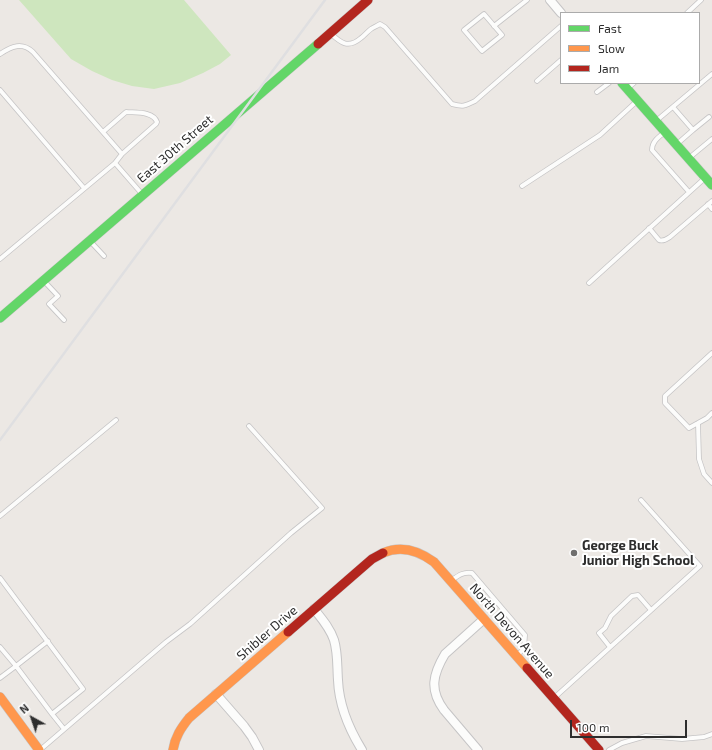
<!DOCTYPE html>
<html>
<head>
<meta charset="utf-8">
<style>
	body { margin:0 }
	#map { position:relative; width:712px; height:750px; overflow:hidden; background:#ece8e4; font-family:"Exo 2",sans-serif }
	canvas { display:block }
	.legend { position:absolute; left:560px; top:12px; width:140px; height:72px; box-sizing:border-box; background:#fff; border:1px solid #ababab; margin:0; padding:5px 7px; list-style:none; font-size:12px; color:#2e2e2e }
	.legend li { display:flex; align-items:center; gap:8px; height:20px }
	.legend b { width:20px; border:1px solid #ababab }
	.north { position:absolute; left:12px; top:698px; width:40px; height:40px; -webkit-text-stroke:3px #fff; paint-order:stroke; rotate:320deg; font-size:11px; font-weight:700; line-height:16px; text-align:center; color:#2e2e2e }
	.north::after { content:''; display:block; margin:auto; width:14px; height:18px; background:#2e2e2e; clip-path:polygon(50% 0,100% 100%,50% 72%,0 100%) }
	.scale { position:absolute; left:570px; top:720px; width:117px; height:18px; box-sizing:border-box; border:2px solid #2e2e2e; border-top:0; padding-left:5px; font-size:12px; line-height:14px; white-space:nowrap; color:#2e2e2e; -webkit-text-stroke:3px #fff; paint-order:stroke }
</style>
</head>
<body>
<div id="map">
<canvas width="712" height="750"></canvas>
<ul class="legend">
<li><b style="height:5px;background:#63d668"></b>Fast</li>
<li><b style="height:5px;background:#ff974d"></b>Slow</li>
<li><b style="height:5px;background:#b3261e"></b>Jam</li>
</ul>
<div class="north">N</div>
<div class="scale">100 m</div>
</div>
<script>
const ctx = document.querySelector('canvas').getContext('2d');
ctx.lineJoin = 'round';
function paint(path, color) { ctx.fillStyle = color; ctx.fill(path, 'evenodd'); }
function trace(path, color, width, dash) { ctx.strokeStyle = color; ctx.lineWidth = width; ctx.lineCap = dash ? 'butt' : 'round'; ctx.setLineDash(dash || []); ctx.stroke(path); }
function drawText(font, color, halo, rows, align = 'center') {
  ctx.font = font + ' "Exo 2",sans-serif'; ctx.lineWidth = 4; ctx.setLineDash([]); ctx.textBaseline = 'middle'; ctx.strokeStyle = halo; ctx.fillStyle = color; for (const [text, x, y, turn = 0] of rows) {
    ctx.save(); ctx.translate(x, y); ctx.rotate((+turn || 0) * Math.PI / 180); ctx.textAlign = isNaN(turn) ? turn : align; if (halo) ctx.strokeText(text, 0, 0); ctx.fillText(text, 0, 0); ctx.restore();
  }
}
paint(new Path2D(`
	M 19,0 L 184,0 L 231,55 L 220,64 L 203,73 L 180,83 L 154,89 L 132,86 L 112,80 L 92,71 L 71,59 Z`), '#cee6be');
const lane = new Path2D(`
	M 687,13 L 701,0
	M 484,14 L 502,35 L 482,51 L 464,30 Z
	M 494,26 L 527,0
	M 330,33 C 341,43 348,49 361,38 C 365,35 368,31 371,29 C 374,27 377,26 380,24 L 385,27 L 452,104 C 463,107 465,106 475,101 L 561,26
	M 0,54 C 12,46 22,42 33,52 L 122,154 L 115,163 L 142,194
	M 537,81 L 561,60
	M 628,88 L 634,83
	M 0,90 L 84,188
	M 597,92 L 609,83
	M 673,107 L 693,130 L 677,144
	M 656,121 L 712,74
	M 693,130 L 709,117
	M 103,132 L 126,112 C 135,113 153,111 157,122 L 156,124 L 122,154
	M 665,132 C 659,137 652,141 652,150 L 689,192
	M 689,158 L 712,139
	M 522,186 L 600,135 L 637,101
	M 708,204 L 712,209
	M 649,228 L 659,240 C 663,242 667,239 670,237 L 712,201
	M 90,241 L 104,256
	M 0,259 L 115,163
	M 44,281 L 58,296 L 49,304 L 64,320
	M 589,283 L 705,178
	M 712,353 L 665,396 L 665,403 L 689,428 L 707,418 L 712,413
	M 698,423 L 699,459 L 704,474 L 712,483
	M 0,516 L 116,420
	M 0,578 L 83,689 L 52,714 L 16,666 L 0,678
	M 452,580 C 459,575 463,572 472,573 L 525,635 L 524,648 L 517,656
	M 0,647 L 16,666 L 48,641
	M 610,647 L 599,633 L 605,628 L 611,616 L 632,596 L 638,595 L 651,610
	M 554,698 L 700,566 L 641,500
	M 52,714 L 64,729
	M 40,750 L 166,642 L 190,624 L 291,533 L 322,508 L 249,426
	M 609,750 L 622,743 L 646,736 L 682,739 L 704,737 L 712,734`);
const street = new Path2D(`
	M 550,0 L 561,13
	M 314,609 C 322,619 330,628 334,640 C 338,653 337,667 338,680 C 339,705 349,729 362,750
	M 216,694 L 244,726 L 252,737 L 259,750
	M 478,750 L 444,710 C 429,690 433,674 445,654 L 484,619`);
const fast = new Path2D(`
	M 622,83 L 712,185
	M 0,318 L 318,44`);
const slow = new Path2D(`
	M 383,553 C 401,545 419,551 434,562 L 527,668
	M 0,697 L 39,750
	M 173,750 C 175,737 181,728 189,718 L 288,632`);
const jam = new Path2D(`
	M 318,44 L 368,0
	M 288,632 L 372,559 L 383,553
	M 527,668 L 599,750`);
trace(lane, '#c5c4c5', 5.5);
trace(street, '#c5c4c5', 10);
trace(fast, '#c5c4c5', 10);
trace(slow, '#c5c4c5', 10);
trace(jam, '#c5c4c5', 10);
trace(lane, '#fcfcfb', 4);
trace(street, '#fcfcfb', 8);
trace(fast, '#63d668', 9);
trace(slow, '#ff974d', 9);
trace(jam, '#b3261e', 9);
trace(new Path2D(`
	M 0,440 L 325,0`), '#dfdfe1', 2.5);
for (const [x, y, r, color] of [
	[574,553,4,"#706f6e"]
]) { const dot = new Path2D(); dot.arc(x, y, r, 0, 2 * Math.PI); ctx.fillStyle = color; ctx.fill(dot); trace(dot, '#fff', 1.5); }
drawText('13px', '#2e2e2e', '#fff', [
	["East 30th Street",175,149,-41],
	["North Devon Avenue",512,631,49],
	["Shibler Drive",267,633,-41]
]);
drawText('bold 13px', '#2e2e2e', '#fff', [
	["George Buck",582,546],
	["Junior High School",582,561]
], 'left');
</script>
</body>
</html>
